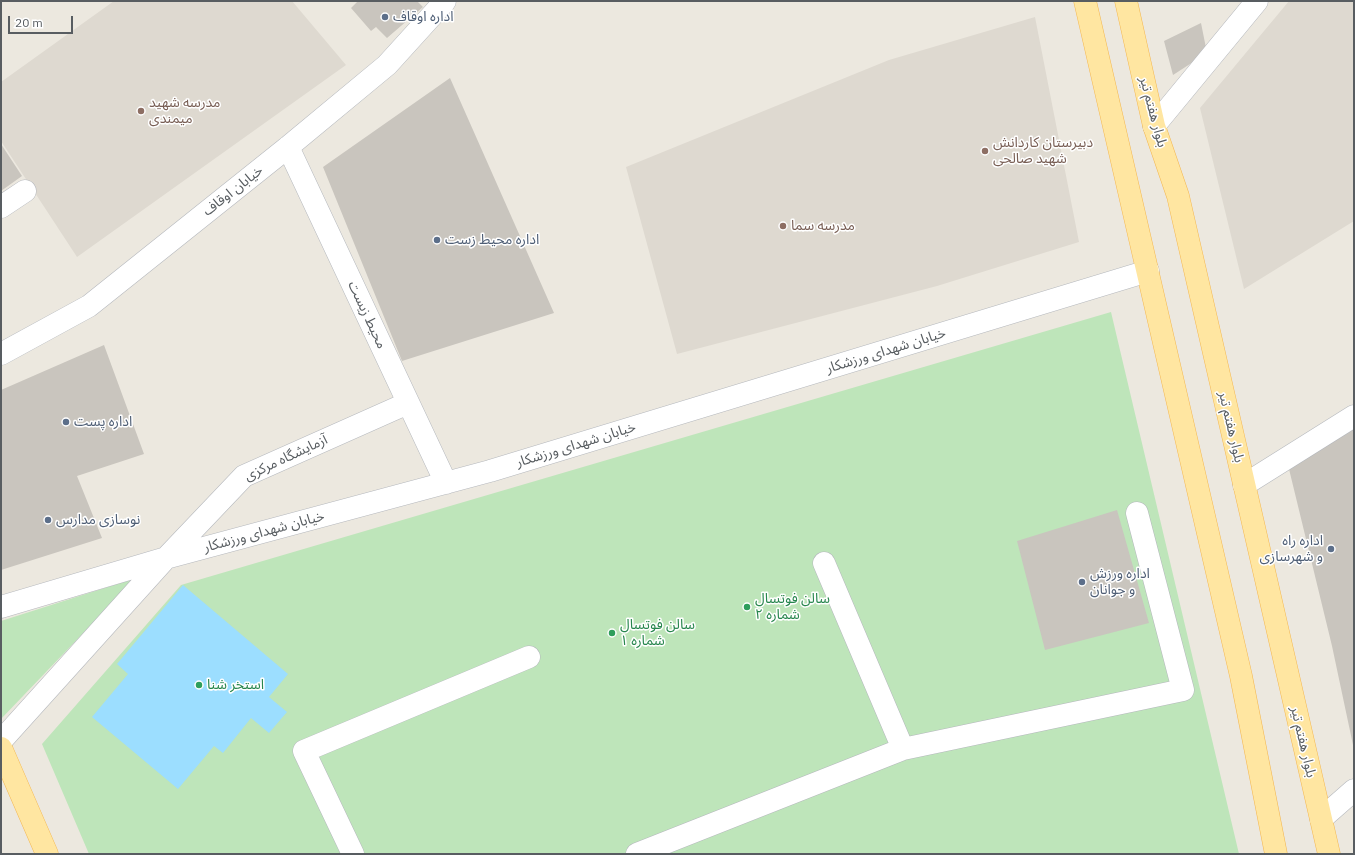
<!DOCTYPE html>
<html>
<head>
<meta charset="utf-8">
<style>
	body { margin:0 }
	#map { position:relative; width:1355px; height:855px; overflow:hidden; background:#ece8df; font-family:"IBM Plex Sans",sans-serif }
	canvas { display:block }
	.frame { position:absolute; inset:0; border:2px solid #585d61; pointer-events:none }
	.scale { position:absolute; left:8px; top:16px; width:65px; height:18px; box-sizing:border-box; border:2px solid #585d61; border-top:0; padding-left:5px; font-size:12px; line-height:14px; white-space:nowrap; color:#585d61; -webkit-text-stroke:3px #fff; paint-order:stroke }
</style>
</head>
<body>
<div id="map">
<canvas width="1355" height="855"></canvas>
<div class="frame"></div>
<div class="scale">20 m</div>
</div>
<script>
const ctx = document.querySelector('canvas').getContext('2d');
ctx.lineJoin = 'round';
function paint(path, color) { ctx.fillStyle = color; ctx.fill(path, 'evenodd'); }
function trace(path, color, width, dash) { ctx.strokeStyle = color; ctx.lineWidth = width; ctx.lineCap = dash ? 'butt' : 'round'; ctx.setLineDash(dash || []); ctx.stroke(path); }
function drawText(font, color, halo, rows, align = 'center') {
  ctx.font = font + ' "IBM Plex Sans","Noto Sans Arabic",sans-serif'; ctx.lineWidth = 3; ctx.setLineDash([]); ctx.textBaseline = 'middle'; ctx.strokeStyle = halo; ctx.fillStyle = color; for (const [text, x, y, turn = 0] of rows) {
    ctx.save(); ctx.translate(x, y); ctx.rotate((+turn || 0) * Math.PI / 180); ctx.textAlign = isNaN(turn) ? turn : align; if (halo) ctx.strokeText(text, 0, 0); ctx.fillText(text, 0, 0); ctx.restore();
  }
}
paint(new Path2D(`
	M 114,1 L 292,1 L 346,65 L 77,257 L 1,141 L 1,82 Z
	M 1289,1 L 1354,1 L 1354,221 L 1244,289 L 1200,108 Z
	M 1035,17 L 1079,242 L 937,286 L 677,354 L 626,167 L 889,60 Z`), '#ded9d0');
paint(new Path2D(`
	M 1111,312 L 1239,854 L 89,854 L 42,744 L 181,585 Z
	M 136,578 L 1,719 L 1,621 Z`), '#bee5ba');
paint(new Path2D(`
	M 183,585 L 288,674 L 269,697 L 287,712 L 269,733 L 251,718 L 223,753 L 214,746 L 178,789 L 92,717 L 128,674 L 117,664 Z`), '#9cdeff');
paint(new Path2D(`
	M 358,1 L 417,1 L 423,7 L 387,38 L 376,27 L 371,31 L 351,8 Z
	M 1201,23 L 1207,53 L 1173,75 L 1164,41 Z
	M 450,78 L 554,313 L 402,361 L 323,167 Z
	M 1,144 L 22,176 L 1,191 Z
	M 104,345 L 144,454 L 77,476 L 102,538 L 1,570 L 1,390 Z
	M 1354,429 L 1354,745 L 1353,745 L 1332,646 L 1289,469 Z
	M 1117,510 L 1149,623 L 1045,650 L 1017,541 Z`), '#c9c5be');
const minor = new Path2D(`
	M 1154,126 L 1257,1
	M 288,147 L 446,483
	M 1,207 L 25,191
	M 1,354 L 89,306 L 288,147 L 387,65 L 445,1
	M 1244,485 L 1354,416
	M 824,563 L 903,749
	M 1,607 L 166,558 L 490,471 L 1148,271
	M 1,741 L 166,558 L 244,476 L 408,403
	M 1321,819 L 1354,790
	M 353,854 L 304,751 L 529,657
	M 637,854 L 903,749 L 1183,690 L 1137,513`);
const major = new Path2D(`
	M 1085,1 L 1241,676 L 1276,854
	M 1126,1 L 1154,126 L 1178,196 L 1329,854
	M 1,748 L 47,854`);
trace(minor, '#b5b8bd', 23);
trace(major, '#f3b650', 23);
trace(minor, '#fff', 22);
trace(major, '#ffe6a1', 22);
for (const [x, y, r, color] of [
	[385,17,4,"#5c6f8a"],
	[141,111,4,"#8d6e63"],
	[985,151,4,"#8d6e63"],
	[783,226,4,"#8d6e63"],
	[437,240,4,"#5c6f8a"],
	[66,422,4,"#5c6f8a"],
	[48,520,4,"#5c6f8a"],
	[1331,549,4,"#5c6f8a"],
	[1082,582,4,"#5c6f8a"],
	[747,607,4,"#2e9e5b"],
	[612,633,4,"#2e9e5b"],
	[199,685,4,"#2e9e5b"]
]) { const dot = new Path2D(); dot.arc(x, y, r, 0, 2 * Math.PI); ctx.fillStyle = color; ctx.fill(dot); trace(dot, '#fff', 1.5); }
drawText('14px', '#4e5e75', '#fff', [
	["اداره اوقاف",393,17],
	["اداره محیط زست",445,240],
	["اداره پست",74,422],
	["نوسازی مدارس",56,520],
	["اداره راه",1323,541,"right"],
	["و شهرسازی",1323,557,"right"],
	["اداره ورزش",1090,574],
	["و جوانان",1090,590]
], 'left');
drawText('14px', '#785e54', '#fff', [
	["مدرسه شهید",149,103],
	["میمندی",149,119],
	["دبیرستان کاردانش",993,143],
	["شهید صالحی",993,159],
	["مدرسه سما",791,226]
], 'left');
drawText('14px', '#585d61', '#fff', [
	["بلوار هفتم تیر",1153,112,75],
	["خیابان اوقاف",233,191,-38],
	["محیط زیست",367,315,65],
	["خیابان شهدای ورزشکار",886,351,-17],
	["بلوار هفتم تیر",1231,427,77],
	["خیابان شهدای ورزشکار",576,445,-17],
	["آزمایشگاه مرکزی",286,458,-25],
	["خیابان شهدای ورزشکار",264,532,-15],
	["بلوار هفتم تیر",1303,742,77]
]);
drawText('14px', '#27864d', '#fff', [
	["سالن فوتسال",755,599],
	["شماره ۲",755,615],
	["سالن فوتسال",620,625],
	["شماره ۱",620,641],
	["استخر شنا",207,685]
], 'left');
</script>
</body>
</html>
